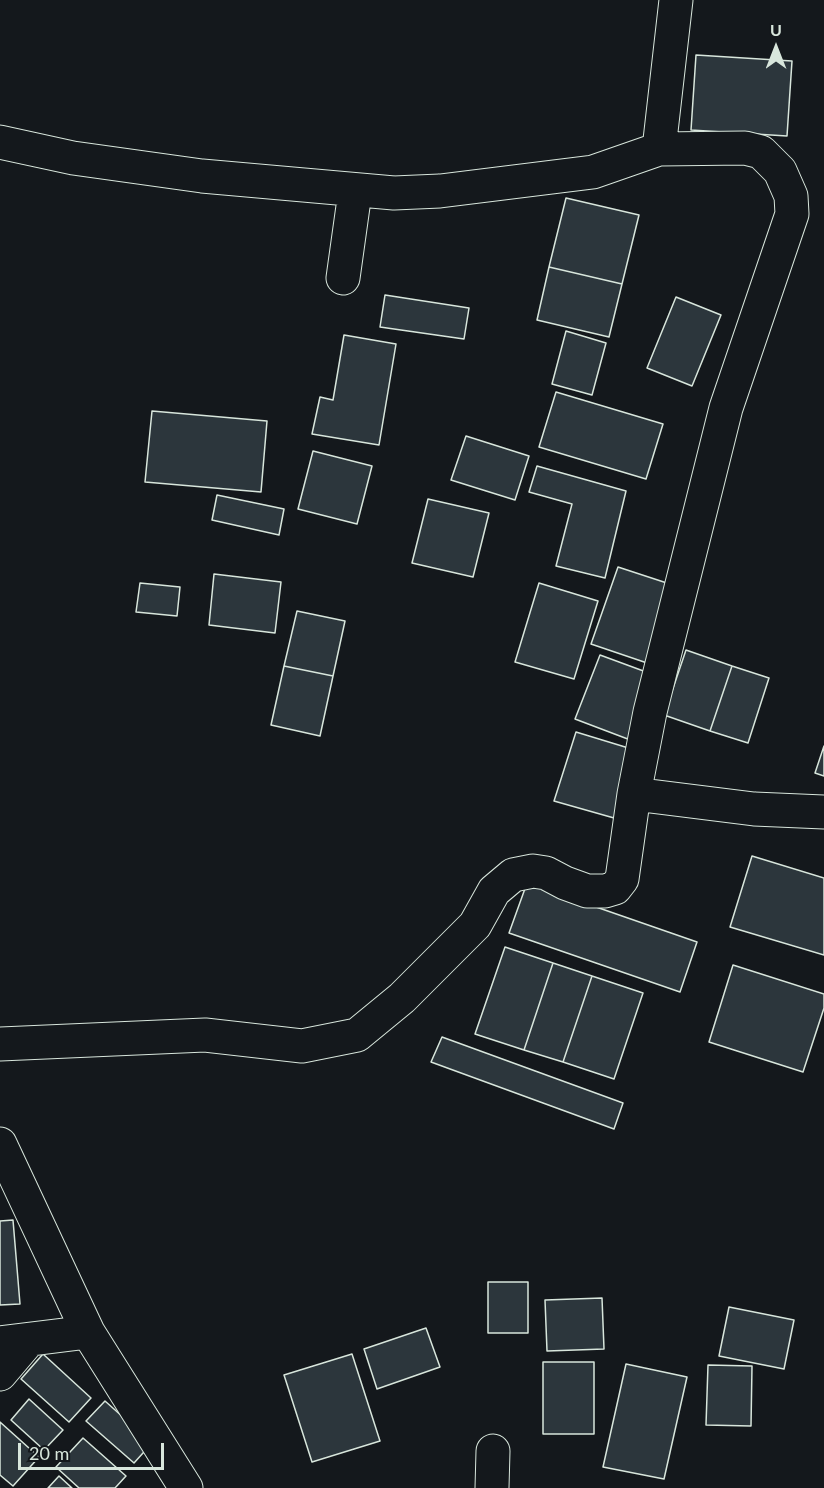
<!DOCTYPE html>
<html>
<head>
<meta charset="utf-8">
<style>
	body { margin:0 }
	#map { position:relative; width:824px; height:1488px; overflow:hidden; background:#14181c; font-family:Lato,sans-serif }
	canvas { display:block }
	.north { position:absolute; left:746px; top:18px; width:60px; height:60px; -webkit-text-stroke:4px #14181c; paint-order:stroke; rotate:0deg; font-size:16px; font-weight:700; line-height:24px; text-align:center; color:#d8e6dc }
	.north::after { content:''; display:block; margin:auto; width:21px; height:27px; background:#d8e6dc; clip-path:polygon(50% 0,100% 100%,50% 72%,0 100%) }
	.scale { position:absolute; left:18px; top:1443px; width:146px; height:27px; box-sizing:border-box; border:3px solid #d8e6dc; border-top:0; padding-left:8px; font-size:18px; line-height:21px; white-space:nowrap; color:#d8e6dc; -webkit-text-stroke:4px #14181c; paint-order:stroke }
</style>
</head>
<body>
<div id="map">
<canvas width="824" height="1488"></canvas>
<div class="north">U</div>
<div class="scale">20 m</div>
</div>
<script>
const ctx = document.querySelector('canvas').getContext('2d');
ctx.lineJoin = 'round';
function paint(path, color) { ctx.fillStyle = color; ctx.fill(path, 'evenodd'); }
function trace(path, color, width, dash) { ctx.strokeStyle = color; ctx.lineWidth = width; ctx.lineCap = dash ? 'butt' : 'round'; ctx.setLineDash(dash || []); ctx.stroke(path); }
const building = new Path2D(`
	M 696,55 L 792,61 L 787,136 L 691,130 Z
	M 566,198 L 639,215 L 622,284 L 549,267 Z
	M 549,267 L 622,284 L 609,337 L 537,320 Z
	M 385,295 L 469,308 L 464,339 L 380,327 Z
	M 676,297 L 721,315 L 692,386 L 647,368 Z
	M 566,331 L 606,343 L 592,395 L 552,384 Z
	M 344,335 L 396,344 L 379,445 L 312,434 L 320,397 L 333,400 Z
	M 556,392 L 663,424 L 646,479 L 539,447 Z
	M 152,411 L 267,421 L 261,492 L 145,482 Z
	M 466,436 L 529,456 L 515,500 L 451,480 Z
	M 313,451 L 372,466 L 357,524 L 298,509 Z
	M 537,466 L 626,491 L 605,578 L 556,566 L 572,504 L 529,492 Z
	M 217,495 L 284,509 L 279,535 L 212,520 Z
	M 428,499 L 489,513 L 473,577 L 412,563 Z
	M 618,567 L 679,587 L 653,665 L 591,644 Z
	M 214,574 L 281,582 L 275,633 L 209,625 Z
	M 140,583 L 180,587 L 177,616 L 136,612 Z
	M 539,583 L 598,601 L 574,679 L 515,662 Z
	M 297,611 L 345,621 L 333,676 L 284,666 Z
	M 686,650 L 732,666 L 710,731 L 664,715 Z
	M 600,655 L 657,676 L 633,741 L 575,719 Z
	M 284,666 L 333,676 L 320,736 L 271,725 Z
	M 732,666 L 769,678 L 748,743 L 710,731 Z
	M 576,732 L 635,750 L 614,818 L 554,801 Z
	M 824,746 L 824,776 L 815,773 Z
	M 752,856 L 824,878 L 824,955 L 730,927 Z
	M 527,883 L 697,942 L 680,992 L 509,933 Z
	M 505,947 L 553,963 L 524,1050 L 475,1034 Z
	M 553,963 L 592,976 L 563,1062 L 524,1050 Z
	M 733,965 L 824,994 L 824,1008 L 803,1072 L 709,1042 Z
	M 592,976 L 643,993 L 614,1079 L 563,1062 Z
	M 442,1037 L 623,1103 L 614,1129 L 431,1062 Z
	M 13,1220 L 20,1304 L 0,1305 L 0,1221 Z
	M 488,1282 L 528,1282 L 528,1333 L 488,1333 Z
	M 602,1298 L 604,1349 L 547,1351 L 545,1300 Z
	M 729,1307 L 794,1320 L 784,1369 L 719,1356 Z
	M 426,1328 L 440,1367 L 377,1389 L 364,1349 Z
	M 43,1354 L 91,1398 L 69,1422 L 21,1379 Z
	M 352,1354 L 380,1441 L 312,1462 L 284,1375 Z
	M 543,1362 L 594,1362 L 594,1434 L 543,1434 Z
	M 626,1364 L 687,1377 L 664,1479 L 603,1467 Z
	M 708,1365 L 752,1366 L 751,1426 L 706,1425 Z
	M 29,1399 L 63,1430 L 44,1450 L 11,1420 Z
	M 105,1401 L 152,1443 L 134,1463 L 86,1421 Z
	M 0,1422 L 39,1457 L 13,1486 L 0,1475 Z
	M 83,1438 L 126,1476 L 115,1488 L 79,1488 L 56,1467 Z
	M 59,1476 L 72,1488 L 48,1488 Z`);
paint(building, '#2c363c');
trace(building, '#d8e6dc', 1.5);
const street = new Path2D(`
	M 0,142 L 73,158 L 202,176 L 394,193 L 440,191 L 593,172 L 659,149 L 745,148 L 761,152 L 780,171 L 791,196 L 792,214 L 726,408 L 650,712 L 634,794 L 622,879 L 615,888 L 605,891 L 587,891 L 565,883 L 546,873 L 533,871 L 513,875 L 494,891 L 475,925 L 402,998 L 357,1035 L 302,1046 L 205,1035 L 0,1044
	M 659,149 L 676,0
	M 343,278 L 355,192
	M 634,794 L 754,809 L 824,812
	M 0,1144 L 88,1332 L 186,1488
	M 0,1343 L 88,1332
	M 0,1374 L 28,1341
	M 492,1488 L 493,1451`);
trace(street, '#d8e6dc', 35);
trace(street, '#14181c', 33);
</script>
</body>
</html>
